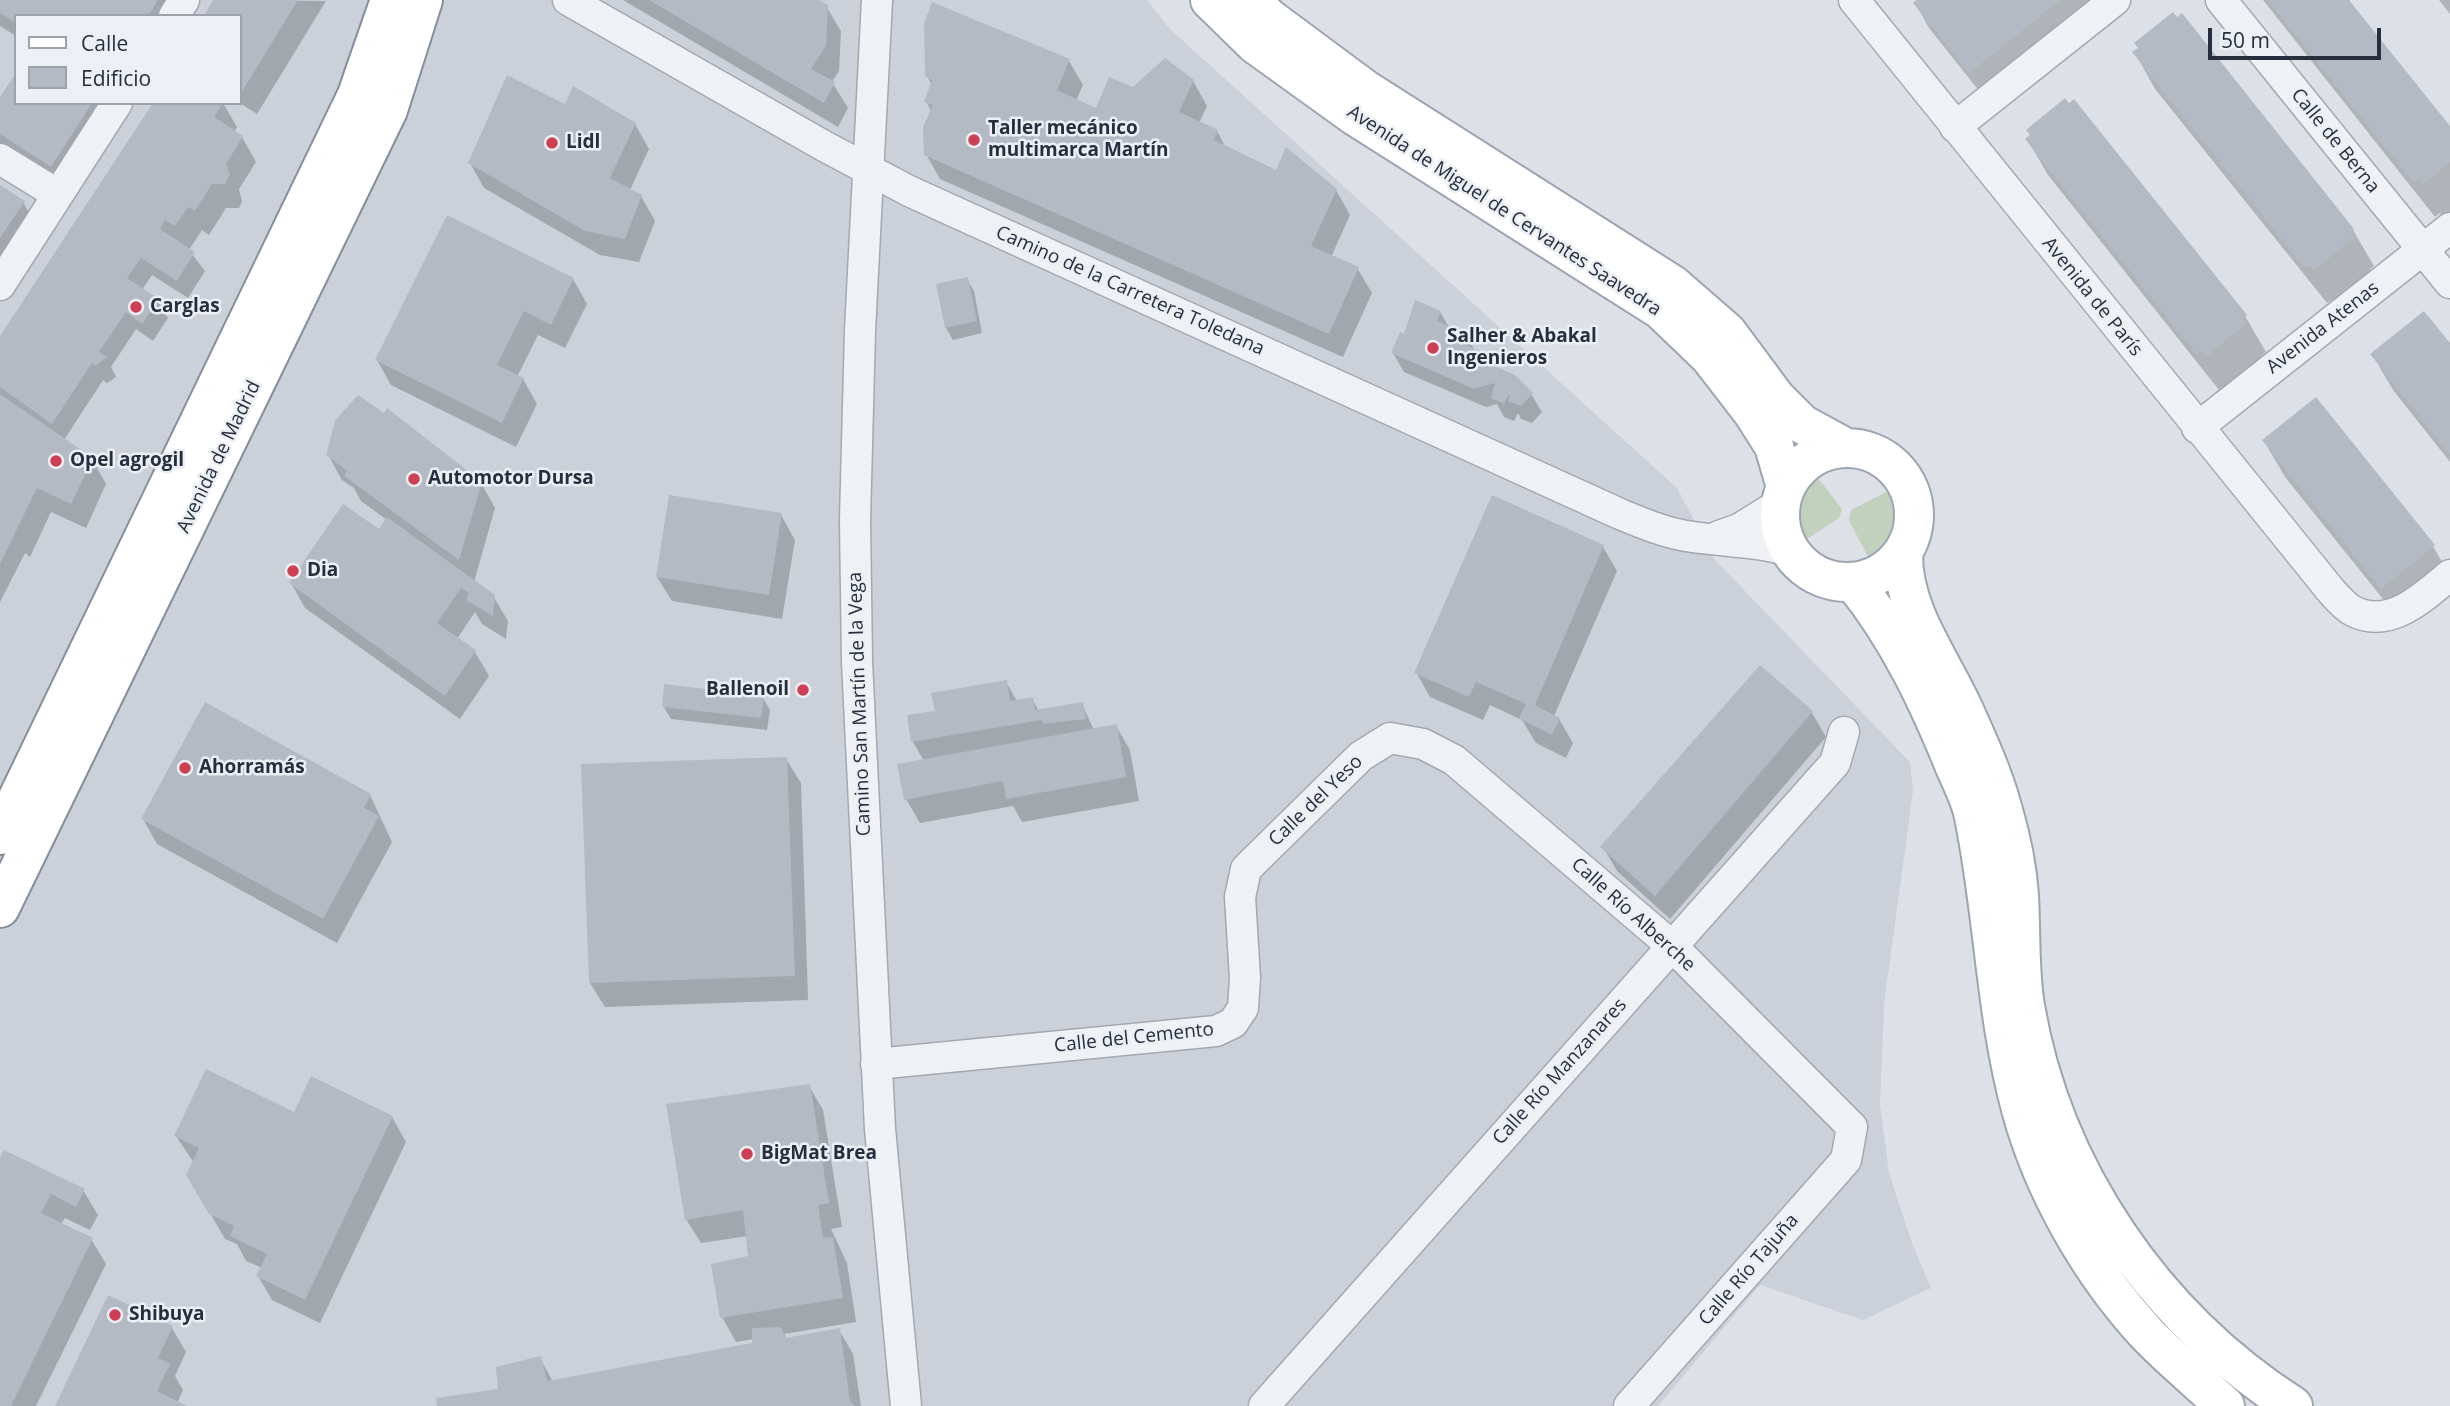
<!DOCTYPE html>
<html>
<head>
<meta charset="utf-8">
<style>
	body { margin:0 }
	#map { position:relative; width:2450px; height:1406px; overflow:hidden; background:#dde1e7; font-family:"Open Sans",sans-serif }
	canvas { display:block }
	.legend { position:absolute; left:14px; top:14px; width:228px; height:91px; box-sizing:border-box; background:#ecf0f5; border:2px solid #9da2ab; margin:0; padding:9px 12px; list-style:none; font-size:21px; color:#272e3d }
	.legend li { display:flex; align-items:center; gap:14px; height:35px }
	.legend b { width:35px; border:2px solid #9da2ab }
	.scale { position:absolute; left:2208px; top:28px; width:173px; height:32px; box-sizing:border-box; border:4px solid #272e3d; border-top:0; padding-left:9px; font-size:21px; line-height:24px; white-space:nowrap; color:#272e3d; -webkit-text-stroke:5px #ecf0f5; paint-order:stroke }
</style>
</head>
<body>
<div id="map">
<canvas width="2450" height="1406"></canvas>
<ul class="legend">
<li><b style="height:9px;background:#fff"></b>Calle</li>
<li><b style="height:19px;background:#b4bac4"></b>Edificio</li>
</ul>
<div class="scale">50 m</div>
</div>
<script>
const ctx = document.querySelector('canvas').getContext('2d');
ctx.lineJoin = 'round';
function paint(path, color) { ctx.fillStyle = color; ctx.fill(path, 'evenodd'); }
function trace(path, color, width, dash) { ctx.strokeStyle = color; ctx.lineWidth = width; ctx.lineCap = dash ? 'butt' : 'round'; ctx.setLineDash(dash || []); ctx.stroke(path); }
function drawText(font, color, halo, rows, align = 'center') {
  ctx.font = font + ' "Open Sans",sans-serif'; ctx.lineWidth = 5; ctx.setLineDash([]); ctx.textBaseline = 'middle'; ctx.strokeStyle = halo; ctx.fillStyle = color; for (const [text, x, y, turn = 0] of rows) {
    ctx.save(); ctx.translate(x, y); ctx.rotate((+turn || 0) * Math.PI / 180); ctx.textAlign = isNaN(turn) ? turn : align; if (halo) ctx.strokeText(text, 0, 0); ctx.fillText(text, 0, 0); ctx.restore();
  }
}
paint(new Path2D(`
	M 0,0 L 1147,0 L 1170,29 L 1677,488 L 1716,561 L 1910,762 L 1913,791 L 1884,1004 L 1880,1105 L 1889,1173 L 1912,1243 L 1931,1288 L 1863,1320 L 1760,1285 L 1658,1406 L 0,1406 ZM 16,16 L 240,16 L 240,103 L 16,103 Z`), '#cbd0d9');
paint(new Path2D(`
	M 1814,473 L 1842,509 L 1839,518 L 1802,542 C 1788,516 1797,494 1814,473 Z
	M 1890,490 C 1902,514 1892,544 1869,558 L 1849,521 L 1851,510 Z`), '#c2d1be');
paint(new Path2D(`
	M 0,0 L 179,0 L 177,16 L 16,16 L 16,36 L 0,26 Z
	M 215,0 L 326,1 L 257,114 L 240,103 L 240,16 Z
	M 623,0 L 816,0 L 826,6 L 841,31 L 839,71 L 832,82 L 848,108 L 838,127 Z
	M 1919,0 L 2105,0 L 1984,97 L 1929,28 L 1915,3 Z
	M 2263,0 L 2347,0 L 2450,129 L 2450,214 L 2445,219 L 2440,213 L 2435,217 Z
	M 2439,0 L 2450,0 L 2450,14 Z
	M 2139,49 L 2353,230 L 2374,266 L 2370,269 L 2373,275 L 2336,305 L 2332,300 L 2327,303 L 2155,89 L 2135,53 Z
	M 1069,61 L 1083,85 L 1076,101 L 1097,110 L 1133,89 L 1193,81 L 1207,106 L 1199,123 L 1217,131 L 1226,148 L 1277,173 L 1336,190 L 1350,215 L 1331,257 L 1357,268 L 1372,293 L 1343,357 L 940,179 L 926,154 L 932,113 L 926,101 L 932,85 L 927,76 Z
	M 0,101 L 16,103 L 122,103 L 66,191 L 0,148 Z
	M 155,103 L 223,103 L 237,127 L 234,132 L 242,137 L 256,162 L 239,189 L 242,202 L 239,208 L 226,208 L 209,235 L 202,230 L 189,250 L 205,271 L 188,298 L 152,275 L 142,290 L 157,300 L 168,318 L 153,341 L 136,329 L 111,367 L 116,377 L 107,383 L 103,380 L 64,440 L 92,459 L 106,484 L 86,528 L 51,512 L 30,557 L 25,553 L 0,602 L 0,339 Z
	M 566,107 L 635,124 L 649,149 L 630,190 L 641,196 L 655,221 L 639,262 L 600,255 L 484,188 L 470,163 Z
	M 2027,139 L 2245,316 L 2266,352 L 2262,355 L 2266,361 L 2228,391 L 2224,386 L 2219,390 L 2048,175 Z
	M 0,187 L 23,202 L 37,227 L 0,284 Z
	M 573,279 L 587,304 L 565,348 L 538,335 L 517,377 L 523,379 L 537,404 L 516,447 L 391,385 L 377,360 Z
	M 967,279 L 974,291 L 982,333 L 953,340 L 946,328 L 938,285 Z
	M 1440,312 L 1449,327 L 1465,334 L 1475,351 L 1489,357 L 1496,368 L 1531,394 L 1542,412 L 1532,423 L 1521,419 L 1518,413 L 1514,421 L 1504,417 L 1497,404 L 1486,407 L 1404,372 L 1393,353 L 1405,336 Z
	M 2450,346 L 2450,462 L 2393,390 L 2372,354 Z
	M 2264,441 L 2433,546 L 2450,576 L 2403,624 L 2285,477 Z
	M 328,455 L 481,483 L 495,508 L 474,582 L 493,596 L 508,621 L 506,639 L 482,624 L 475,612 L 457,639 L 475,652 L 489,676 L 460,719 L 305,608 L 291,583 L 380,532 L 387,520 L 361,501 L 354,488 L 342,480 Z
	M 781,515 L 795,540 L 782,619 L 672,601 L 657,577 Z
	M 1603,547 L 1617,571 L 1554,716 L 1559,719 L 1573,743 L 1566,758 L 1536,743 L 1522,720 L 1490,705 L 1483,720 L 1430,697 L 1416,672 Z
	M 1760,668 L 1812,713 L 1826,737 L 1670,919 L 1617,871 L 1603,847 Z
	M 1006,682 L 1017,701 L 1032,699 L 1039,711 L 1082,704 L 1094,730 L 1116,726 L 1130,750 L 1139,801 L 1022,822 L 1013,806 L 920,823 L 906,799 L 924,761 L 913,742 L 909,717 L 937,712 Z
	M 763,698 L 770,710 L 767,730 L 671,719 L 664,707 Z
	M 786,759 L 801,783 L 808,1000 L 605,1007 L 590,983 Z
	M 370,795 L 392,842 L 337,943 L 157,844 L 143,819 Z
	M 809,1086 L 823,1110 L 842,1227 L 831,1229 L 847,1263 L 856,1322 L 784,1334 L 787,1340 L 839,1330 L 853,1354 L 861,1406 L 439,1406 L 500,1390 L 540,1358 L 553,1382 L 754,1344 L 754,1339 L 736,1342 L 722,1317 L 750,1257 L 748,1236 L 701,1243 L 686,1219 Z
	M 392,1117 L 406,1142 L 320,1323 L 272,1300 L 258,1276 L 262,1268 L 246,1261 L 237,1244 L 225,1239 L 188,1175 L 194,1163 L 176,1136 Z
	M 0,1162 L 83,1190 L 98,1215 L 90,1230 L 65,1218 L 61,1224 L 91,1239 L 106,1264 L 36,1406 L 0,1406 Z
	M 172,1328 L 186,1352 L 175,1376 L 183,1390 L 177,1403 L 183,1406 L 57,1406 Z`), '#0003');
paint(new Path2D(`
	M 0,0 L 158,0 L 148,16 L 16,16 L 16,23 L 0,13 Z
	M 213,0 L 298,0 L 243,90 L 240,88 L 240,16 L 204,16 Z
	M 649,0 L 819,0 L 828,5 L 826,46 L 811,69 L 835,82 L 824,103 Z
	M 1916,0 L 2060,0 L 1969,73 L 1913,3 Z
	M 2268,0 L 2349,0 L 2450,126 L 2450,162 L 2423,184 L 2419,178 L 2413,182 Z
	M 932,2 L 1070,59 L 1057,90 L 1096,108 L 1109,77 L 1133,87 L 1165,58 L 1194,80 L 1179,112 L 1218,130 L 1214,140 L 1276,170 L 1286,147 L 1337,189 L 1311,246 L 1359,267 L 1329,334 L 924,155 L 923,127 L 933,105 L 924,102 L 932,80 L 925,76 L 924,24 Z
	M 2173,12 L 2177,17 L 2182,13 L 2354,229 L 2350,233 L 2354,238 L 2314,270 L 2310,265 L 2305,268 L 2132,52 L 2138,48 L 2134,43 Z
	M 16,73 L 16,103 L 92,103 L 51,167 L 0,134 L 0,97 Z
	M 507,75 L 565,104 L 573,86 L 636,123 L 610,178 L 642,195 L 625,239 L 585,231 L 468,163 Z
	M 2065,98 L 2069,103 L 2074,99 L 2247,315 L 2242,319 L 2246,324 L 2207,356 L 2202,351 L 2197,355 L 2025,139 L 2030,135 L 2026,130 Z
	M 153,103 L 223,103 L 214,117 L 243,136 L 226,164 L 230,174 L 225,184 L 212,184 L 195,211 L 188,207 L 175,226 L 165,220 L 160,229 L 195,252 L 177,281 L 141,258 L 127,278 L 159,299 L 142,324 L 126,312 L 99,352 L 107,357 L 96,366 L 92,363 L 52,424 L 0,387 L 0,336 Z
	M 0,185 L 25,201 L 0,238 Z
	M 447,215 L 574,278 L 551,325 L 524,311 L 497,365 L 524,378 L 502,423 L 375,360 Z
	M 968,277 L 977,321 L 945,328 L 936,284 Z
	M 1415,300 L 1441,311 L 1437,321 L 1466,333 L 1461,343 L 1491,356 L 1488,363 L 1515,375 L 1533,393 L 1521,406 L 1508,401 L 1510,396 L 1508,395 L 1504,404 L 1491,398 L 1495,383 L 1474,389 L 1391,353 L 1400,332 L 1404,334 Z
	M 2424,311 L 2450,343 L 2450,454 L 2370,354 Z
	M 0,394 L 93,458 L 71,504 L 37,488 L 0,564 Z
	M 358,395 L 384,413 L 387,408 L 482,482 L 459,560 L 344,476 L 347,471 L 326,455 L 335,421 Z
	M 2316,397 L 2435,545 L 2381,589 L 2262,440 Z
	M 669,495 L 782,513 L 769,595 L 656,577 Z
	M 1492,495 L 1604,545 L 1535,705 L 1560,718 L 1552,735 L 1519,718 L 1526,704 L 1476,682 L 1469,697 L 1414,673 Z
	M 343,504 L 379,529 L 387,517 L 495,595 L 493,616 L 466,600 L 469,593 L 461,588 L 437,623 L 476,650 L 445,696 L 289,583 Z
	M 1760,665 L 1813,711 L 1655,896 L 1600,847 Z
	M 1007,680 L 1010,701 L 1033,697 L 1035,710 L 1083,702 L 1086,719 L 1043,724 L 1042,720 L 911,742 L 907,715 L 935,711 L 931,693 Z
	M 664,684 L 764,696 L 761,718 L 662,707 Z
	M 205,702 L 371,794 L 364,808 L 379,816 L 323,919 L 141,819 Z
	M 1117,724 L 1126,777 L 1006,799 L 1003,781 L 904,800 L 897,764 Z
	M 787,757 L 795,976 L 589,983 L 581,764 Z
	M 206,1069 L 294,1112 L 311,1076 L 393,1116 L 305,1300 L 256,1276 L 267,1254 L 230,1236 L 234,1226 L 209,1214 L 186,1175 L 199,1148 L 174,1136 Z
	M 810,1084 L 829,1203 L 818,1205 L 823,1238 L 833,1237 L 843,1298 L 720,1318 L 711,1264 L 748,1256 L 743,1210 L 685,1220 L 666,1104 Z
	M 4,1150 L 85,1189 L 76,1207 L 51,1194 L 41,1213 L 93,1238 L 11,1406 L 0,1406 L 0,1158 Z
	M 108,1295 L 173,1326 L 158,1358 L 170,1364 L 157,1391 L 187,1406 L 55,1406 Z
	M 781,1327 L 785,1338 L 840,1328 L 850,1401 L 855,1406 L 437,1406 L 436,1398 L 498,1389 L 496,1367 L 541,1356 L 547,1381 L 752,1343 L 752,1328 Z`), '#b4bac4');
const minor = new Path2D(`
	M 568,0 L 824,146 L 909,191 L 1620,514 C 1644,524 1668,534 1693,537 C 1726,542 1757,541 1789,551
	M 877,0 L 860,331 L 855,520 L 857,662 L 880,1129 L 906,1406
	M 1854,0 L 2332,592 C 2338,598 2345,607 2353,611 C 2390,630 2423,597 2450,575
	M 2221,0 L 2450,283
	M 174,16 L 184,0
	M 1955,127 L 2115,0
	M 0,159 L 57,194
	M 0,285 L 117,103
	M 2197,428 L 2450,228
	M 1719,536 L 1739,529 L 1781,503
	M 876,1064 L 1216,1031 L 1233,1023 L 1243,1008 L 1245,978 L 1240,897 L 1246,869 L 1361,756 L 1390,738 L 1423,744 L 1454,760 L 1672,946 L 1852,1127 L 1846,1160 L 1629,1406
	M 1264,1406 L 1835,763 L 1844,732`);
const major = new Path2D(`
	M 1210,0 L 1255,44 L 1355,116 L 1661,310 L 1709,356 L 1753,413 L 1774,446 L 1786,487
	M 1250,0 L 1269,18 L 1366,90 L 1673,285 L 1727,332 L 1776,398 L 1802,424 L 1846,448
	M1780 515a67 67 0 1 1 134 0a67 67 0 1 1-134 0Z
	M 1903,553 C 1902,610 1940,658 1963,708 C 1977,739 1993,774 2002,807 C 2010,834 2017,867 2019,895 C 2021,931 2019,970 2025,1006 C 2053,1170 2153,1316 2293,1406
	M 1854,583 C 1898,637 1929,703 1955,767 C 1962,783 1971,800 1974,817 C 1994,914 1995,1013 2021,1109 C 2043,1190 2090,1272 2147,1334 C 2171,1359 2199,1382 2225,1406`);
const highway = new Path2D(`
	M 0,835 L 357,95 L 390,0
	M 0,908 L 388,110 L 423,0`);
trace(minor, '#a3a8b1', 33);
trace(major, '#9ca5b2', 42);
trace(highway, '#848e9d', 42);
trace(minor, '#f0f1f5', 30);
trace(major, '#fff', 38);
trace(highway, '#fff', 38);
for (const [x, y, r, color] of [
	[974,140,7,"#cd4053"],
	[552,143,7,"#cd4053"],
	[136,307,7,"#cd4053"],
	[1433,348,7,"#cd4053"],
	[56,461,7,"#cd4053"],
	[414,479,7,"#cd4053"],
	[293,571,7,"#cd4053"],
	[803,690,7,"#cd4053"],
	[185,768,7,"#cd4053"],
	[747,1154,7,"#cd4053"],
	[115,1315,7,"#cd4053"]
]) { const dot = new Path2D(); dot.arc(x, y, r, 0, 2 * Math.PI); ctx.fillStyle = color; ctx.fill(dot); trace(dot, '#ecf0f5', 2.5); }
drawText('bold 19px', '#272e3d', '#ecf0f5', [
	["Taller mecánico",988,129],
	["multimarca Martín",988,151],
	["Lidl",566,143],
	["Carglas",150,307],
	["Salher & Abakal",1447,337],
	["Ingenieros",1447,359],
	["Opel agrogil",70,461],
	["Automotor Dursa",428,479],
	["Dia",307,571],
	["Ballenoil",789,690,"right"],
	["Ahorramás",199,768],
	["BigMat Brea",761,1154],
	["Shibuya",129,1315]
], 'left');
drawText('19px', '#272e3d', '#ecf0f5', [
	["Calle de Berna",2335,141,51],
	["Avenida de Miguel de Cervantes Saavedra",1504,211,33],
	["Camino de la Carretera Toledana",1130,291,24],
	["Avenida de París",2092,297,51],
	["Avenida Atenas",2323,328,-38],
	["Avenida de Madrid",219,457,-64],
	["Camino San Martín de la Vega",860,704,-92],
	["Calle del Yeso",1316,801,-44],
	["Calle Río Alberche",1633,915,42],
	["Calle del Cemento",1134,1038,-6],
	["Calle Río Manzanares",1560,1072,-48],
	["Calle Río Tajuña",1749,1270,-49]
]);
</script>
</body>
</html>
